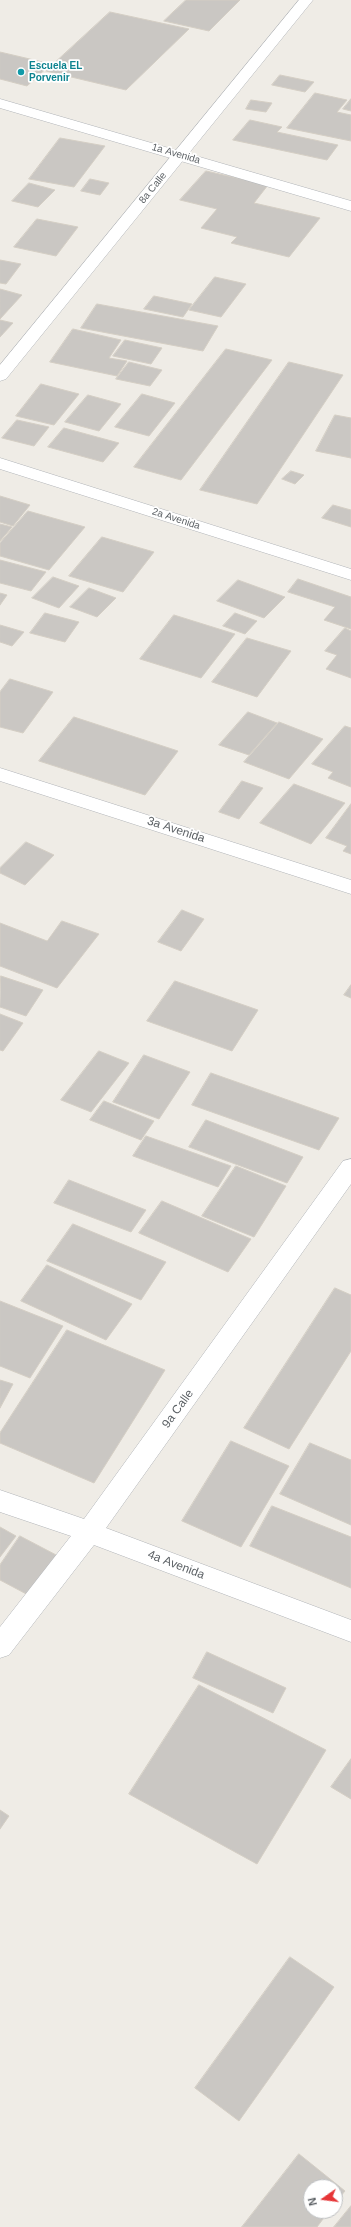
<!DOCTYPE html>
<html>
<head>
<meta charset="utf-8">
<style>
	body { margin:0 }
	#map { position:relative; width:351px; height:2227px; overflow:hidden; background:#efece6; font-family:Helvetica,sans-serif }
	canvas { display:block }
	.north { position:absolute; left:303px; top:2179px; width:40px; height:40px; box-sizing:border-box; background:#fff; border:1px solid #bec0c2; border-radius:50%; rotate:256deg; font-size:11px; font-weight:700; line-height:16px; text-align:center; color:#5d6266 }
	.north::after { content:''; display:block; margin:auto; width:14px; height:18px; background:#e63537; clip-path:polygon(50% 0,100% 100%,50% 72%,0 100%) }
</style>
</head>
<body>
<div id="map">
<canvas width="351" height="2227"></canvas>
<div class="north">N</div>
</div>
<script>
const ctx = document.querySelector('canvas').getContext('2d');
ctx.lineJoin = 'round';
function paint(path, color) { ctx.fillStyle = color; ctx.fill(path, 'evenodd'); }
function trace(path, color, width, dash) { ctx.strokeStyle = color; ctx.lineWidth = width; ctx.lineCap = dash ? 'butt' : 'round'; ctx.setLineDash(dash || []); ctx.stroke(path); }
function drawText(font, color, halo, rows, align = 'center') {
  ctx.font = font + ' Helvetica,sans-serif'; ctx.lineWidth = 3.5; ctx.setLineDash([]); ctx.textBaseline = 'middle'; ctx.strokeStyle = halo; ctx.fillStyle = color; for (const [text, x, y, turn = 0] of rows) {
    ctx.save(); ctx.translate(x, y); ctx.rotate((+turn || 0) * Math.PI / 180); ctx.textAlign = isNaN(turn) ? turn : align; if (halo) ctx.strokeText(text, 0, 0); ctx.fillText(text, 0, 0); ctx.restore();
  }
}
const building = new Path2D(`
	M 186,0 L 240,0 L 209,31 L 164,21 Z
	M 110,12 L 189,29 L 126,90 L 46,71 Z
	M 0,52 L 51,64 L 27,86 L 0,79 Z
	M 280,75 L 314,82 L 305,92 L 272,85 Z
	M 315,93 L 347,100 L 337,112 L 351,115 L 351,141 L 287,128 Z
	M 351,99 L 351,111 L 343,109 Z
	M 251,100 L 272,103 L 266,112 L 246,109 Z
	M 250,120 L 282,127 L 277,132 L 338,145 L 327,160 L 233,140 Z
	M 60,138 L 105,146 L 74,187 L 29,179 Z
	M 206,171 L 268,185 L 254,203 L 320,218 L 289,257 L 231,243 L 237,237 L 201,228 L 217,209 L 180,200 Z
	M 90,179 L 109,183 L 100,195 L 81,191 Z
	M 29,183 L 55,190 L 38,207 L 12,201 Z
	M 37,219 L 78,227 L 56,256 L 14,247 Z
	M 0,260 L 21,264 L 6,284 L 0,283 Z
	M 215,277 L 246,284 L 221,317 L 189,310 Z
	M 0,289 L 22,295 L 0,319 Z
	M 154,296 L 192,304 L 183,317 L 144,309 Z
	M 97,304 L 218,326 L 203,351 L 81,328 Z
	M 0,320 L 13,323 L 0,337 Z
	M 73,329 L 121,340 L 109,358 L 127,361 L 117,376 L 50,362 Z
	M 125,340 L 162,348 L 151,364 L 113,356 Z
	M 226,349 L 272,360 L 181,480 L 134,467 Z
	M 129,362 L 162,370 L 150,386 L 116,379 Z
	M 289,362 L 343,375 L 257,504 L 200,490 Z
	M 41,384 L 79,394 L 54,425 L 16,416 Z
	M 142,394 L 175,403 L 149,436 L 115,427 Z
	M 88,395 L 121,404 L 99,431 L 65,422 Z
	M 335,415 L 351,418 L 351,458 L 316,451 Z
	M 17,420 L 49,427 L 34,446 L 2,438 Z
	M 64,428 L 119,443 L 103,462 L 48,447 Z
	M 291,471 L 304,475 L 295,484 L 282,479 Z
	M 0,496 L 30,505 L 13,526 L 0,522 Z
	M 333,505 L 351,510 L 351,527 L 322,518 Z
	M 28,511 L 85,527 L 49,570 L 0,556 L 0,543 Z
	M 0,524 L 12,527 L 0,541 Z
	M 102,537 L 154,552 L 123,592 L 69,576 Z
	M 0,560 L 46,572 L 31,591 L 0,583 Z
	M 53,577 L 79,586 L 59,608 L 32,598 Z
	M 298,579 L 351,597 L 351,629 L 324,620 L 335,607 L 288,592 Z
	M 238,580 L 285,597 L 264,618 L 217,601 Z
	M 89,588 L 116,598 L 97,617 L 70,607 Z
	M 0,593 L 7,595 L 0,605 Z
	M 45,613 L 79,622 L 65,642 L 30,633 Z
	M 235,613 L 257,621 L 245,634 L 223,626 Z
	M 174,615 L 235,634 L 201,678 L 140,659 Z
	M 0,625 L 24,632 L 12,646 L 0,642 Z
	M 345,628 L 351,631 L 351,678 L 326,669 L 337,655 L 325,651 Z
	M 247,638 L 291,651 L 257,697 L 212,682 Z
	M 10,679 L 53,692 L 23,733 L 0,727 L 0,692 Z
	M 248,712 L 277,723 L 249,755 L 219,745 Z
	M 74,717 L 178,751 L 145,795 L 39,761 Z
	M 279,722 L 323,739 L 289,779 L 244,762 Z
	M 345,726 L 351,728 L 351,787 L 328,778 L 333,772 L 312,764 Z
	M 242,781 L 263,788 L 239,819 L 219,812 Z
	M 294,784 L 345,803 L 311,844 L 260,823 Z
	M 351,804 L 351,854 L 343,851 L 347,846 L 326,838 Z
	M 26,842 L 54,855 L 25,885 L 0,873 L 0,868 Z
	M 182,910 L 204,919 L 181,951 L 158,942 Z
	M 62,921 L 99,934 L 57,988 L 0,966 L 0,923 L 47,941 Z
	M 1,976 L 43,990 L 26,1016 L 0,1007 Z
	M 175,981 L 258,1010 L 232,1051 L 147,1021 Z
	M 351,985 L 351,998 L 344,995 Z
	M 0,1014 L 23,1023 L 3,1051 L 0,1050 Z
	M 99,1051 L 129,1063 L 91,1112 L 61,1100 Z
	M 144,1055 L 190,1072 L 159,1119 L 113,1102 Z
	M 211,1073 L 339,1118 L 319,1150 L 192,1105 Z
	M 104,1101 L 154,1121 L 141,1140 L 90,1120 Z
	M 206,1120 L 303,1157 L 287,1183 L 189,1147 Z
	M 146,1136 L 231,1166 L 218,1187 L 133,1156 Z
	M 236,1166 L 286,1186 L 254,1237 L 202,1216 Z
	M 69,1180 L 146,1210 L 131,1232 L 54,1203 Z
	M 162,1201 L 251,1239 L 228,1272 L 139,1233 Z
	M 73,1224 L 166,1262 L 141,1300 L 47,1261 Z
	M 47,1265 L 132,1304 L 106,1340 L 21,1301 Z
	M 335,1288 L 351,1295 L 351,1351 L 289,1449 L 244,1428 Z
	M 0,1301 L 63,1326 L 30,1378 L 0,1366 Z
	M 67,1330 L 165,1370 L 94,1483 L 0,1443 L 0,1433 Z
	M 0,1380 L 13,1384 L 0,1408 Z
	M 231,1441 L 289,1466 L 241,1547 L 182,1521 Z
	M 310,1443 L 351,1460 L 351,1525 L 280,1494 Z
	M 272,1506 L 351,1537 L 351,1588 L 250,1546 Z
	M 0,1527 L 16,1536 L 0,1557 Z
	M 20,1536 L 60,1557 L 32,1597 L 0,1580 L 0,1565 Z
	M 207,1652 L 286,1688 L 273,1713 L 193,1678 Z
	M 199,1685 L 326,1750 L 257,1864 L 129,1794 Z
	M 351,1759 L 351,1799 L 331,1787 Z
	M 0,1810 L 9,1816 L 0,1829 Z
	M 290,1957 L 334,1987 L 239,2121 L 195,2088 Z
	M 299,2154 L 345,2191 L 335,2203 L 335,2187 L 311,2187 L 311,2211 L 329,2211 L 317,2227 L 242,2227 Z
	M 351,2206 L 351,2227 L 334,2227 Z`);
paint(building, '#cac7c3');
trace(building, '#d4cec4', 1);
const minor = new Path2D(`
	M 0,99 L 351,201 L 351,211 L 0,108 Z
	M 0,458 L 351,569 L 351,580 L 0,469 Z
	M 0,768 L 351,880 L 351,894 L 0,781 Z
	M 351,1159 L 351,1184 L 106,1528 L 351,1620 L 351,1642 L 94,1545 L 9,1655 L 0,1658 L 0,1627 L 71,1536 L 0,1512 L 0,1490 L 84,1519 L 343,1161 Z`);
const tertiary = new Path2D(`
	M 299,0 L 313,0 L 6,379 L 0,381 L 0,365 Z`);
trace(minor, '#b1b4b8', 1);
trace(tertiary, '#b1b4b8', 1);
paint(minor, '#fff');
paint(tertiary, '#fff');
for (const [x, y, r, color] of [
	[21,72,4,"#0f9aa8"]
]) { const dot = new Path2D(); dot.arc(x, y, r, 0, 2 * Math.PI); ctx.fillStyle = color; ctx.fill(dot); trace(dot, '#fff', 1.5); }
drawText('bold 10px', '#0d838f', '#fff', [
	["Escuela EL",29,66],
	["Porvenir",29,78]
], 'left');
drawText('10px', '#5d6266', '#fff', [
	["1a Avenida",176,154,16],
	["8a Calle",153,188,-51],
	["2a Avenida",176,519,18]
]);
drawText('12px', '#5d6266', '#fff', [
	["3a Avenida",176,830,18],
	["9a Calle",178,1409,-54],
	["4a Avenida",176,1565,21]
]);
</script>
</body>
</html>
